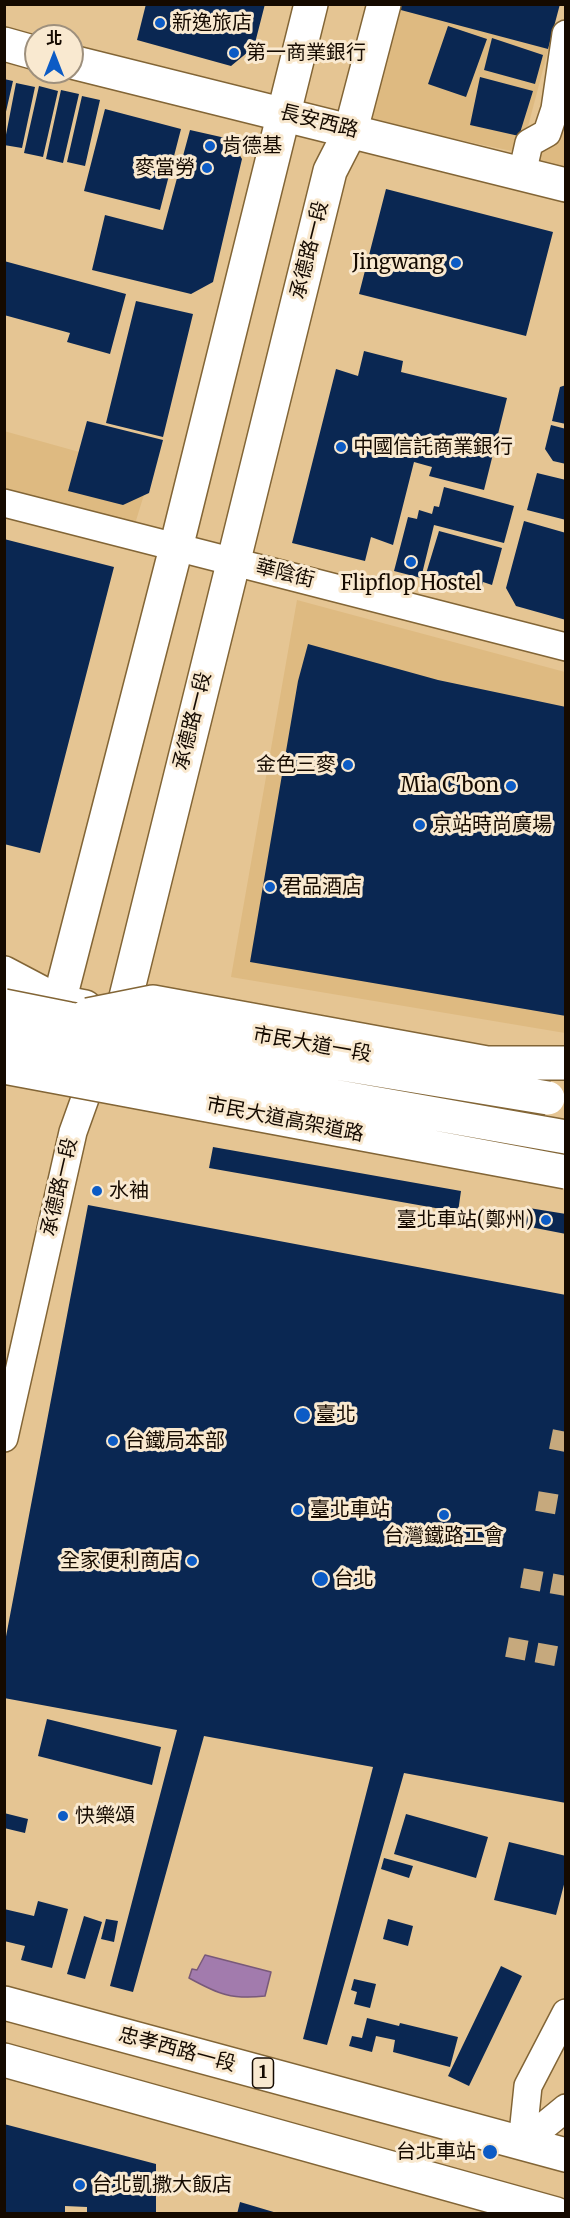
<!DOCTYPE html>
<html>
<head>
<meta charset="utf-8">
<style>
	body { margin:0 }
	#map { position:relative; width:570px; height:2218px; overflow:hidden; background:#e5c593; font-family:Merriweather,"Noto Sans TC",serif }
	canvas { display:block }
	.frame { position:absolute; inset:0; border:6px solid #150a00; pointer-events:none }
	.north { position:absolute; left:24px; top:24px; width:60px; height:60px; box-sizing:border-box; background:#f9e9d0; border:2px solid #9e907d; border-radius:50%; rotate:0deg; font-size:16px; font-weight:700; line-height:24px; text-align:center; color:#150a00 }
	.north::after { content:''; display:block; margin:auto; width:21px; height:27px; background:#0c5bc5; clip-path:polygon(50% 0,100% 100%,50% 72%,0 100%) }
</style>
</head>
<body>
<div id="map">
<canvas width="570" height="2218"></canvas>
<div class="frame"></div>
<div class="north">北</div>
</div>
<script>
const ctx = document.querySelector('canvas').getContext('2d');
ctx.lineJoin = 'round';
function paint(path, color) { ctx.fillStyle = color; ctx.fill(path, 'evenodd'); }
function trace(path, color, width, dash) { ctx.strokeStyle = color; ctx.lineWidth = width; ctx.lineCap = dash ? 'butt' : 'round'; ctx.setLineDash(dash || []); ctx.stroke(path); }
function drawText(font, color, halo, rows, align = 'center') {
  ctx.font = font + ' Merriweather,"Noto Sans TC",serif'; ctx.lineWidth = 6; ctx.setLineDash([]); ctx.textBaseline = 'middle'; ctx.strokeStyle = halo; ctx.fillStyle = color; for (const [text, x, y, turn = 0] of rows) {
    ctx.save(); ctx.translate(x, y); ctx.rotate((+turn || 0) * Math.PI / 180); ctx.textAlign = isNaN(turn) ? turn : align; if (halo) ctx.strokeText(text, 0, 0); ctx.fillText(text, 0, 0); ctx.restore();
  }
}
paint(new Path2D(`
	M 385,5 L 560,5 L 521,153 L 357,118 Z
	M 565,110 L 565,169 L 529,160 Z
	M 4,431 L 151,472 L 134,527 L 5,493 Z
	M 297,600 L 565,672 L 565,1033 L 231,977 Z`), '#deba81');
const water = new Path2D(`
	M 205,1955 L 271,1972 L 265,1996 C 232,2000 218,1994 189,1978 L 192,1969 L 197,1970 Z`);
paint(water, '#a27bad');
trace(water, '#785979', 1.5);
paint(new Path2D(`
	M 146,4 L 265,4 L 254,47 L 231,66 L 137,40 Z
	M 398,4 L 560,4 L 548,49 L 397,9 Z
	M 448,26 L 487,39 L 466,97 L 428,84 Z
	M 492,38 L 543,55 L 535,84 L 484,70 Z
	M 480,77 L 533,91 L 519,136 L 470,125 Z
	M 4,79 L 13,81 L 5,116 L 4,116 Z
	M 16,83 L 35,87 L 22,148 L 4,145 Z
	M 39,86 L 58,91 L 43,157 L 24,153 Z
	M 61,90 L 79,94 L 63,163 L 46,159 Z
	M 82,96 L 100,100 L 85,166 L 67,162 Z
	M 105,109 L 181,129 L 160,210 L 84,191 Z
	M 190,130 L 230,139 L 242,159 L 213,282 L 191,294 L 92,270 L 105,215 L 163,230 Z
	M 386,189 L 553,232 L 526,336 L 359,294 Z
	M 4,261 L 126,294 L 110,354 L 67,342 L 70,333 L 4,315 Z
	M 136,301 L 193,314 L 163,437 L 106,423 Z
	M 364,351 L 403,361 L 401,372 L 507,398 L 484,490 L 429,476 L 432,467 L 414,462 L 393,545 L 371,537 L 365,561 L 292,543 L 336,369 L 358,376 Z
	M 566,385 L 566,424 L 552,421 L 560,387 Z
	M 87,421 L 163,440 L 149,493 L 123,505 L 68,491 Z
	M 551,425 L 566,429 L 566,464 L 553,461 L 545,449 Z
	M 537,473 L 566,480 L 566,520 L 527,510 Z
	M 444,487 L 514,506 L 504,543 L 434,525 L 421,578 L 394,571 L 408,517 L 417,519 L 419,510 L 432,514 L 434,506 L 439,507 Z
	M 524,521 L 566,533 L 566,620 L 516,606 L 506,588 Z
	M 439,531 L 502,548 L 492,585 L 483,582 L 481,589 L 467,586 L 467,588 L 425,577 Z
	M 4,539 L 114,567 L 40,853 L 4,844 Z
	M 308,644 L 438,680 L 566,707 L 566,1016 L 250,962 L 298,681 Z
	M 213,1147 L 461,1191 L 458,1212 L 209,1168 Z
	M 88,1205 L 566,1295 L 566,1803 L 404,1773 L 327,2045 L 303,2039 L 373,1767 L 204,1736 L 133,1992 L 110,1986 L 177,1730 L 4,1698 L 4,1647 Z
	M 529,1208 L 566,1214 L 566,1234 L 525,1226 Z
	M 47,1719 L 161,1747 L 152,1785 L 38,1756 Z
	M 4,1813 L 28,1819 L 25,1833 L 4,1828 Z
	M 406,1814 L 488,1837 L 476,1878 L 394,1854 Z
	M 509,1842 L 566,1856 L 566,1877 L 556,1915 L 494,1900 Z
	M 384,1858 L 413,1866 L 409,1878 L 381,1869 Z
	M 38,1901 L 68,1909 L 52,1968 L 21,1960 L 25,1946 L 4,1941 L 4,1909 L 34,1916 Z
	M 84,1916 L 102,1922 L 85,1979 L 67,1974 Z
	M 106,1919 L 118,1921 L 114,1942 L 101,1939 Z
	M 388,1919 L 413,1926 L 408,1946 L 383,1939 Z
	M 501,1966 L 522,1976 L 469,2086 L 448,2076 Z
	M 354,1979 L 376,1984 L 370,2008 L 354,2004 L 357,1992 L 351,1990 Z
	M 367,2018 L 399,2026 L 400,2023 L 458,2037 L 450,2067 L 393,2052 L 395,2040 L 376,2036 L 372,2052 L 349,2046 L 352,2036 L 362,2038 Z
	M 4,2124 L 156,2164 L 156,2214 L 87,2214 L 87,2207 L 65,2206 L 65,2214 L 4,2214 Z
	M 240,2202 L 277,2213 L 277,2214 L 237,2214 Z`), '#0a2752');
trace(new Path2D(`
	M 551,1439 L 566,1442
	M 537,1501 L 566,1506
	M 522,1578 L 566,1586
	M 507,1647 L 566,1658`), '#c6a97d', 20, [20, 10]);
const minor = new Path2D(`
	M 522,174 L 529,143 L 547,133 L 555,109 L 566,34
	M 4,503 L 566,647
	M 4,1438 L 73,1132 L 87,1093
	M 522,2144 L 528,2086 L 566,2013
	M 522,2144 L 566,2108`);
const tertiary = new Path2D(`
	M 4,44 L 36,53
	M 72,62 L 566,185
	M 4,973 L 59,1002 L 85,1007`);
const secondary = new Path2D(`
	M 114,1031 L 122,1013 L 330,171 L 351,130 L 384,4
	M 53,1045 L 59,1002 L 176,548 L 311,4`);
const primary = new Path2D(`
	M 4,2003 L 566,2155
	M 4,2060 L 556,2214`);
trace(minor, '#826536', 30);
trace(tertiary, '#826536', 36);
trace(secondary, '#826536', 36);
trace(primary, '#826536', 36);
trace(minor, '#fff', 27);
trace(tertiary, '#fff', 33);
trace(secondary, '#fff', 33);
trace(primary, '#fff', 33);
const trunkBridge = new Path2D(`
	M 4,1006 L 69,1019 L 548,1098
	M 88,1015 L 153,1002 L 487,1063 L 566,1063
	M 4,1038 L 566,1137
	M 4,1067 L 566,1172`);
trace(trunkBridge, '#826536', 36, []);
trace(trunkBridge, '#fff', 33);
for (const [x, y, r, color] of [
	[160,23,6,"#0c5bc5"],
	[234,53,6,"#0c5bc5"],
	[210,146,6,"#0c5bc5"],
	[207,168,6,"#0c5bc5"],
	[456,263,6,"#0c5bc5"],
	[341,447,6,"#0c5bc5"],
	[411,562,6,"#0c5bc5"],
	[348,765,6,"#0c5bc5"],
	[511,786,6,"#0c5bc5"],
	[420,825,6,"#0c5bc5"],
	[270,887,6,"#0c5bc5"],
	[97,1191,6,"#0c5bc5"],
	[546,1220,6,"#0c5bc5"],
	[303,1415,8,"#0c5bc5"],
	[113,1441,6,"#0c5bc5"],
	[298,1510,6,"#0c5bc5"],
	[444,1515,6,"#0c5bc5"],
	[192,1561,6,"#0c5bc5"],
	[321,1579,8,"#0c5bc5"],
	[63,1816,6,"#0c5bc5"],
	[490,2152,8,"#0c5bc5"],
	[80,2185,6,"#0c5bc5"]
]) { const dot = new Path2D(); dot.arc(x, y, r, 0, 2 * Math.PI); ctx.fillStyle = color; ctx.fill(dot); trace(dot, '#f9e9d0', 2); }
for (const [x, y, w] of [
	[263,2073,21]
]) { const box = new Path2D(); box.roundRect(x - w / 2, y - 15, w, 30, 4.5); ctx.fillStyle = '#f9e9d0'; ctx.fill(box); trace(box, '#150a00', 1.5); }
drawText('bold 18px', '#150a00', null, [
	["1",263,2073]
]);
drawText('20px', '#150a00', '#f9e9d0', [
	["新逸旅店",172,23],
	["第一商業銀行",246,53],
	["肯德基",222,146],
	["麥當勞",195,168,"right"],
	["Jingwang",444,263,"right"],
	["中國信託商業銀行",353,447],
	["Flipflop Hostel",411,584,"center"],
	["金色三麥",336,765,"right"],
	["Mia C'bon",499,786,"right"],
	["京站時尚廣場",432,825],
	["君品酒店",282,887],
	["水袖",109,1191],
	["臺北車站(鄭州)",534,1220,"right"],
	["臺北",316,1415],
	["台鐵局本部",125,1441],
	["臺北車站",310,1510],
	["台灣鐵路工會",444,1536,"center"],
	["全家便利商店",180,1561,"right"],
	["台北",334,1579],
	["快樂頌",75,1816],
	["台北車站",476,2152,"right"],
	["台北凱撒大飯店",92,2185]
], 'left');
drawText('20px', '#150a00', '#f9e9d0', [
	["長安西路",319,122,14],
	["承德路一段",310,250,-76],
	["華陰街",285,574,14],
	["承德路一段",193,721,-76],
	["市民大道一段",312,1045,10],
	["市民大道高架道路",285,1120,11],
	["承德路一段",60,1187,-77],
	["忠孝西路一段",177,2050,15]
]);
</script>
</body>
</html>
